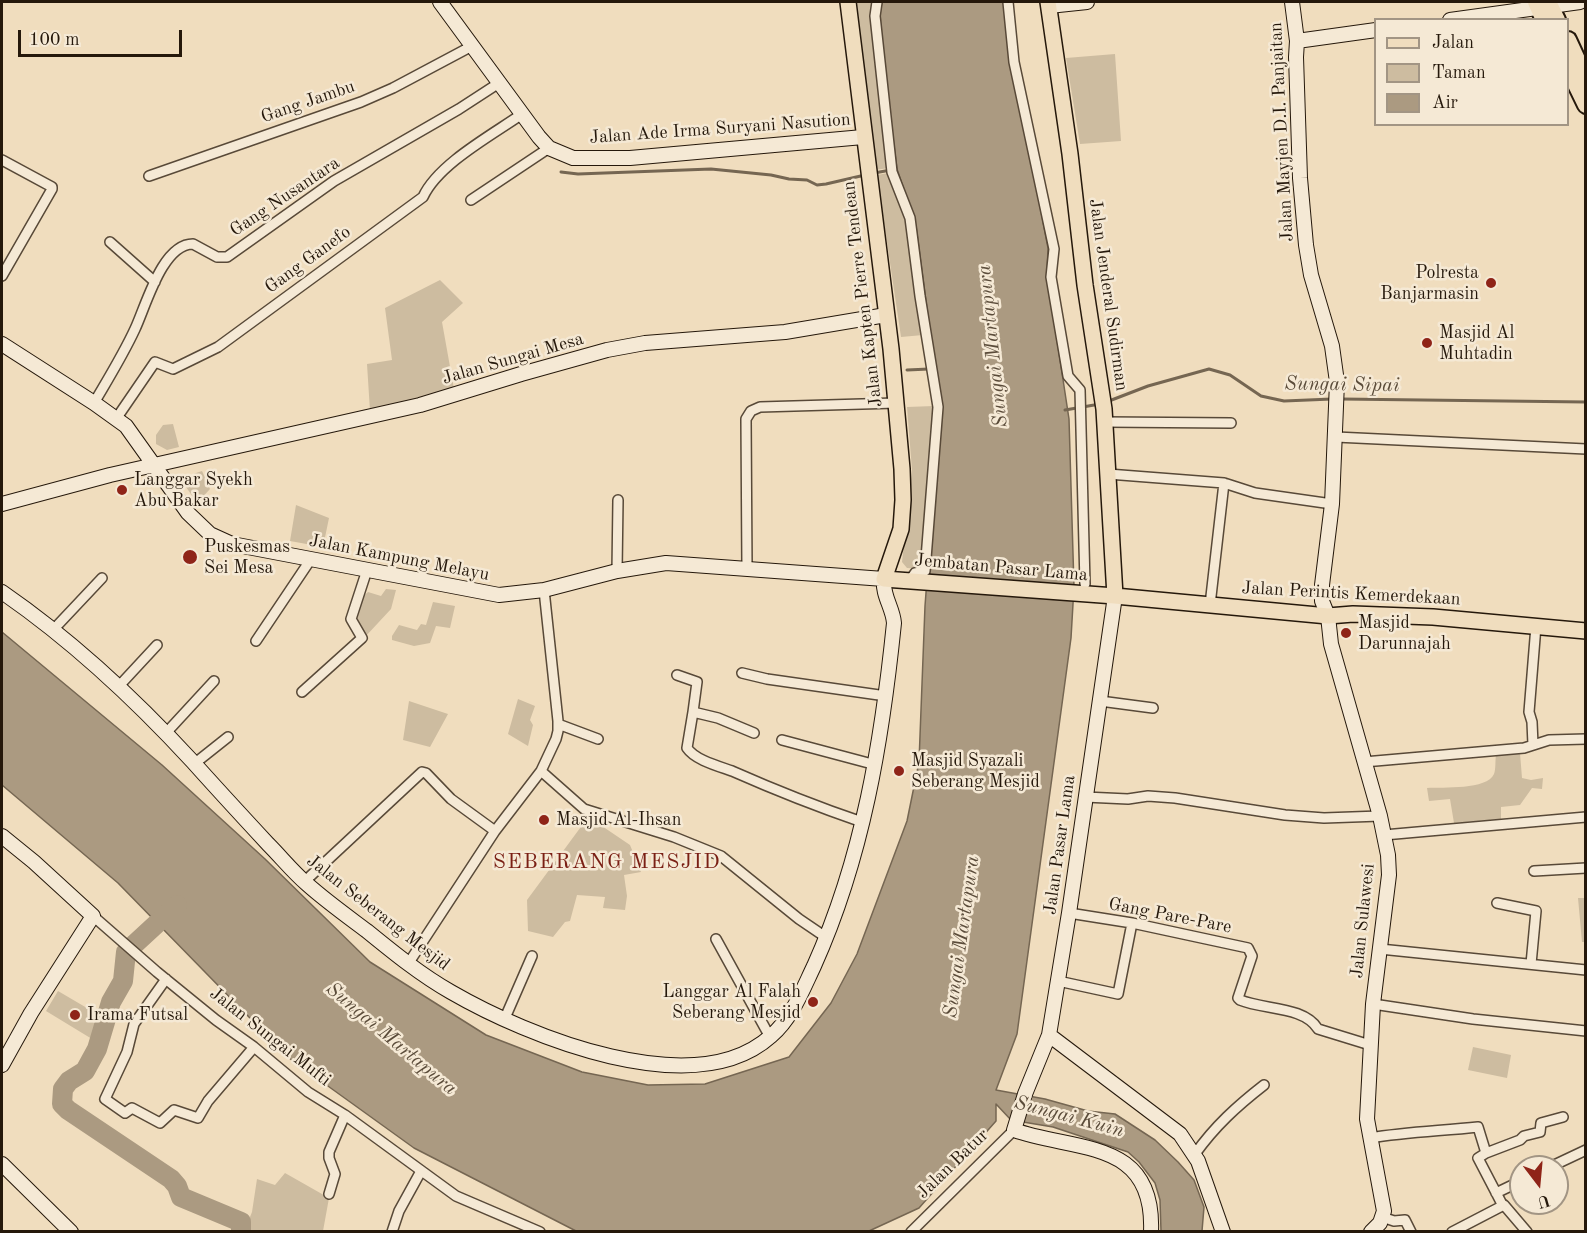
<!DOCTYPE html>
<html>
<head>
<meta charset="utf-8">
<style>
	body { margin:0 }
	#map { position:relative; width:1587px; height:1233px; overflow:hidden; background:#f0ddbe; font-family:"Old Standard TT",serif }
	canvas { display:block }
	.frame { position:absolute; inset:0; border:3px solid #25180b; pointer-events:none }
	.legend { position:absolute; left:1374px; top:18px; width:195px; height:108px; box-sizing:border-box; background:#f5e9d5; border:2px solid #a29584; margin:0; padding:8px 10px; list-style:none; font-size:18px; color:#25180b }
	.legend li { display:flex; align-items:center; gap:12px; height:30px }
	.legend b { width:30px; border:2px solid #a29584 }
	.north { position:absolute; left:1509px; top:1155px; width:60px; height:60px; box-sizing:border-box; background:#f5e9d5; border:2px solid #a29584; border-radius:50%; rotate:164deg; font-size:16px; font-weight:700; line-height:24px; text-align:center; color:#25180b }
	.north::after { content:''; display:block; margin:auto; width:21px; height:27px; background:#8f2418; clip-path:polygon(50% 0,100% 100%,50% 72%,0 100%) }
	.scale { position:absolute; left:18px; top:30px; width:164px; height:27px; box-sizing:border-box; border:3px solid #25180b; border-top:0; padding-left:8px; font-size:18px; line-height:21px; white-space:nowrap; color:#25180b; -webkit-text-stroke:4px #f5e9d5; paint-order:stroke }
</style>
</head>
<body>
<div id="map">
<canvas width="1587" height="1233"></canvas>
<div class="frame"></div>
<ul class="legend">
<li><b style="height:8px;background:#f0ddbe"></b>Jalan</li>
<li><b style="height:16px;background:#cdbca0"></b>Taman</li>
<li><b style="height:16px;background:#ab9a81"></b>Air</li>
</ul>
<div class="north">U</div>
<div class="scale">100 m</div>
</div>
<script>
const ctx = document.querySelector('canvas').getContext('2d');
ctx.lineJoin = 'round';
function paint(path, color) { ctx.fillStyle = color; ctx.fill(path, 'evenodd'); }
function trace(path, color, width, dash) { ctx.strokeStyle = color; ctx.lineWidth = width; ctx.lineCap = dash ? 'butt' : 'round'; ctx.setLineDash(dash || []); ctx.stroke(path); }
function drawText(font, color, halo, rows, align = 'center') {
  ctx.font = font + ' "Old Standard TT",serif'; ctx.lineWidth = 5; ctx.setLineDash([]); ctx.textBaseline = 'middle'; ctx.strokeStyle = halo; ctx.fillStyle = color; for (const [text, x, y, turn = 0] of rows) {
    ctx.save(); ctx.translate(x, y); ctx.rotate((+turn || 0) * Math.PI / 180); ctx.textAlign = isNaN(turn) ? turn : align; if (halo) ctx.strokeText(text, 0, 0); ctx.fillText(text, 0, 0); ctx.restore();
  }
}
paint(new Path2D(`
	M 855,2 L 873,2 L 890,168 L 874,170 Z
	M 1115,54 L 1121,141 L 1080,144 L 1066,58 Z
	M 888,173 L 908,221 L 923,335 L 901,337 L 877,175 Z
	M 440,280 L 463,303 L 442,322 L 454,389 L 370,411 L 367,364 L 392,360 L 385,308 Z
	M 934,406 L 922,569 L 907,568 L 902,562 L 912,470 L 907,407 Z
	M 173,424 L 179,447 L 167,450 L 156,444 L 156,435 L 163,425 Z
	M 202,471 L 210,489 L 197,503 L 184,484 L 193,480 L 193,474 Z
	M 296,505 L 329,518 L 323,547 L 290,541 Z
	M 386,589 L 396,590 L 391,609 L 365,637 L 354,620 L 357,602 L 368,592 L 381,596 Z
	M 433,602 L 455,606 L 450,628 L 436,626 L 430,643 L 414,646 L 392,640 L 392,636 L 399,625 L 417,630 L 421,624 L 426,625 Z
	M 518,699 L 535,706 L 530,720 L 533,725 L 528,746 L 508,734 Z
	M 409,701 L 448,714 L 430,747 L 403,740 Z
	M 1520,753 L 1522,778 L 1531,780 L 1543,778 L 1542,789 L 1532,788 L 1520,805 L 1501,807 L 1501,819 L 1454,823 L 1450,799 L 1429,801 L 1427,788 C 1443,787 1487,790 1494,774 C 1496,769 1495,761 1496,755 Z
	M 596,822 L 630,845 L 641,872 L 624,875 L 627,896 L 625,910 L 603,908 L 605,897 L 577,895 L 570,921 L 565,922 L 553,937 L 528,931 L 527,900 L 583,824 Z
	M 1578,898 L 1585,898 L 1585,942 L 1582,942 Z
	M 58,991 L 104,1018 L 92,1039 L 46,1011 Z
	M 1473,1047 L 1511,1055 L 1507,1078 L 1468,1070 Z
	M 285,1173 L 329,1198 L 323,1231 L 244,1232 L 252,1212 L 257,1179 L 275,1185 Z`), '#cdbca0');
const water = new Path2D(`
	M 882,2 L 1004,2 L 1019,95 L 1048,248 L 1047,274 L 1069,419 L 1074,587 L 1071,638 L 1017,1034 L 996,1090 L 1045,1099 L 1088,1111 L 1115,1114 L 1155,1140 L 1178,1162 L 1194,1180 L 1204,1207 L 1202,1231 L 1161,1231 L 1160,1200 L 1155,1183 L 1139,1162 L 1128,1152 L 1053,1127 L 1011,1120 L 996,1104 L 996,1121 L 919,1208 L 869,1231 L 576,1231 L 414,1148 L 289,1058 L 118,883 L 2,785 L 2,632 L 162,765 L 265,859 L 370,962 L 486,1035 L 582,1072 L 648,1085 L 705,1084 L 789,1057 L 831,1003 L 857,954 L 907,821 L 919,762 L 925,606 L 940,407 L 916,226 L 897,169 L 883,61 L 880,14 Z`);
paint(water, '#ab9a81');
trace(water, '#756652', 1.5);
trace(new Path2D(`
	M 561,172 L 578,174 L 711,169 L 771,175 L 789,179 L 807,180 L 817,185 L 826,184 L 865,175
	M 874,173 L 891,170
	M 907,370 L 929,369
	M 1341,399 L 1586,402
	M 1109,401 L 1148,386 L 1209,369 L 1230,375 L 1261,396 L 1284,401 L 1332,399
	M 1065,410 L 1100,404`), '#756652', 3);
trace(new Path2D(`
	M 177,905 L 126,952 L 123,981 L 111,1002 L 97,1049 L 85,1071 L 69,1081 L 63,1089 L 62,1104 L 68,1110 L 171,1179 L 177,1186 L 181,1197 L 241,1222 L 241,1232`), '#ab9a81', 20);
const street = new Path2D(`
	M 877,2 L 875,16 L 892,172 L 910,218 L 920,296 L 938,407 L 925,571 L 915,573 L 910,580
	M 1008,2 L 1014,62 L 1054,249 L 1051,277 L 1068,376 L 1080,390 L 1085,584
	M 2,160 L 52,187 L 52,189 L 2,276
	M 149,176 L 361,102 L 393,88 L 472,46
	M 471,200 L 549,148
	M 110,242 L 155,282
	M 94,403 C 108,379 123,355 135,329 C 146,306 162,244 193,244 L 217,257 L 227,257 L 334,181 L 459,109 L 499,83
	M 116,419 L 155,362 L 173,369 L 218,347 L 423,197 C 438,164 492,135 522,114
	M 1105,422 L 1231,423
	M 1336,437 L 1586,449
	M 1108,474 L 1224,483 L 1255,493 L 1332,504
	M 747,569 L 746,419 L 751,411 L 760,407 L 896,403
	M 617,571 L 618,500
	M 1210,605 L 1224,483
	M 53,630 L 102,578
	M 256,641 L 311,559
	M 742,673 L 767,679 L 886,696
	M 677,675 L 697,682 L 693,712
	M 119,686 L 157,645
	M 302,692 L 362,638 L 351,619 L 367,570
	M 1100,701 L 1153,708
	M 558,724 L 598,739
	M 166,733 L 214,681
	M 754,733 L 718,718 L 693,712 L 687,748 C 695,760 718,766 732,771 C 775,790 818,807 862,822
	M 782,740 L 876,765
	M 1533,745 L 1532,722 L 1529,712 L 1536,626
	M 1364,762 L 1524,748 L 1549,740 L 1586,739
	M 194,764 L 228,737
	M 541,771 L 584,809 L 674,837 L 721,856 L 799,919 L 827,938
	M 1085,797 L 1128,799 L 1148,796 L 1175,798 L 1285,815 L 1324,818 L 1380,816
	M 1384,835 L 1586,817
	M 1534,871 L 1586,868
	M 304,882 L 422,772 L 426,773 L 451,799 L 495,831
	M 1497,903 L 1536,911 L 1531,964
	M 1069,913 L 1132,923 L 1248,948 L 1252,956 L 1238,998 L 1240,1000 C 1264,1010 1304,1006 1318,1029 L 1370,1045
	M 93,916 L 157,972 L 216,1020 L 254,1047 L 308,1092 L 345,1115 L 456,1196 L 540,1232
	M 716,939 L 770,1037
	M 1380,949 L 1586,970
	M 408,964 L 495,831 L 541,771 L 556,739 L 558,731 L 558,721 L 544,590
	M 166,979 L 134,1024 L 127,1052 L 105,1099 L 125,1113 L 132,1108 L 160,1123 L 174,1110 L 198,1118 L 208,1101 L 254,1047
	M 1058,981 L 1118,994 L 1132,923
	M 1373,1004 L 1473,1019 L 1586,1031
	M 505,1018 L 532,956
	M 1370,1138 C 1406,1132 1441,1131 1478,1127 L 1486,1153
	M 1195,1154 C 1215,1126 1237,1106 1264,1085
	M 1550,1167 L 1586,1150
	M 1496,1193 L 1521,1181
	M 329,1194 L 335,1174 L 329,1158 L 329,1152 L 345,1115
	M 1503,1206 L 1478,1158 L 1486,1153 L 1520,1140 L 1524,1136 L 1540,1132 L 1541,1123 L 1563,1117
	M 1382,1217 L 1394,1221 L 1405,1220 L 1411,1232
	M 392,1232 L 399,1211 L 421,1171
	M 911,1232 L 1014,1130
	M 1452,1232 L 1504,1205 L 1527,1232`);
const secondary = new Path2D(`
	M 440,2 L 539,137 L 549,148 L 573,158 L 630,158 L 863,137
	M 1292,2 L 1297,41 L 1296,57 L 1300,178 L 1306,245 L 1311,275 L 1332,346 L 1337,382 L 1332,504 L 1322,585 L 1322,601 L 1328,616 L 1331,644 L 1380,816 L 1388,855 L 1389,875 L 1373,1004 L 1367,1119 L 1384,1211 L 1380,1223 L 1371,1232
	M 1049,6 L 1087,2
	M 1450,20 L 1580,2
	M 1297,41 L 1376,30
	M 2,344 L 94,403 L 126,426 L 188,513 L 210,534 L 232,544 L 499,595 L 544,590 L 617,571 L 666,563 L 884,579 C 882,595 893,608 894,623 C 882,741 863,857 814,966 C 802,991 792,1018 771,1036 C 694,1105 527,1036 451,992 C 421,975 394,953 367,931 C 347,916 326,901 307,884 C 293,872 281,857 268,844 C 243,817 218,790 193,762 C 135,699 73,641 2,592
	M 2,504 L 110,475 L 420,405 L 521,374 L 607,350 L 645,343 L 785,332 L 886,315
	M 1115,596 L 1069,913 L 1049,1035 L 1025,1094 L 1014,1130 C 1076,1152 1155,1138 1151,1232
	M 2,836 L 34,862 L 93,916 L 31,1013 L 2,1065
	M 1049,1035 L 1180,1134 L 1198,1161 L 1223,1232
	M 2,1164 L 71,1232`);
const primary = new Path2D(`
	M 848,2 L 891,349 L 902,469 L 903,500 L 901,529 L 884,579 L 1115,596 L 1328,616 L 1353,614 L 1433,617 L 1586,631
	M 1048,2 L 1070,154 L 1085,285 L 1104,409 L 1115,596`);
const highway = new Path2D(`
	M 1536,2 L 1544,20
	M 1548,2 L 1557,20
	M 1568,40 L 1586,79
	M 1568,68 L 1586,105`);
trace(street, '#584938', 12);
trace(secondary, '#25180b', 16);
trace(primary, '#25180b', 18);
trace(highway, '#25180b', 20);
trace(street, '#f5e9d5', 9);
trace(secondary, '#f5e9d5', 14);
trace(primary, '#f0ddbe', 15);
trace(highway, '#f0ddbe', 16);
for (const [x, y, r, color] of [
	[1491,283,6,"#8f2418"],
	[1427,343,6,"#8f2418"],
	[122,490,6,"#8f2418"],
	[190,557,8,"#8f2418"],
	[1346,633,6,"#8f2418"],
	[899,771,6,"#8f2418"],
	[544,820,6,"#8f2418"],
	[813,1002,6,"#8f2418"],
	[75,1015,6,"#8f2418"]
]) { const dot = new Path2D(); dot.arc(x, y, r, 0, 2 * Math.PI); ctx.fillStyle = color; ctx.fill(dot); trace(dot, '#f5e9d5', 2); }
drawText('18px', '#25180b', '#f5e9d5', [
	["Gang Jambu",308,102,-19],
	["Jalan Ade Irma Suryani Nasution",720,129,-4],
	["Jalan Mayjen D.I. Panjaitan",1282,132,-93],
	["Gang Nusantara",285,197,-34],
	["Gang Ganefo",308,260,-36],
	["Jalan Kapten Pierre Tendean",863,294,-97],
	["Jalan Jenderal Sudirman",1108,295,82],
	["Jalan Sungai Mesa",513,359,-16],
	["Jalan Kampung Melayu",399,558,11],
	["Jembatan Pasar Lama",1001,568,5],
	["Jalan Perintis Kemerdekaan",1351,594,3],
	["Jalan Pasar Lama",1060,845,-82],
	["Jalan Seberang Mesjid",378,913,38],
	["Gang Pare-Pare",1170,916,11],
	["Jalan Sulawesi",1363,921,-84],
	["Jalan Sungai Mufti",270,1037,38],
	["Jalan Batur",953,1164,-44]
]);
drawText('18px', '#25180b', '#f5e9d5', [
	["Polresta",1479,273,"right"],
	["Banjarmasin",1479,294,"right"],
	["Masjid Al",1439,333],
	["Muhtadin",1439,354],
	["Langgar Syekh",134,480],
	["Abu Bakar",134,501],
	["Puskesmas",204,547],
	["Sei Mesa",204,568],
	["Masjid",1358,623],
	["Darunnajah",1358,644],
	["Masjid Syazali",911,761],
	["Seberang Mesjid",911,782],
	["Masjid Al-Ihsan",556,820],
	["Langgar Al Falah",801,992,"right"],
	["Seberang Mesjid",801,1013,"right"],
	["Irama Futsal",87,1015]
], 'left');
drawText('italic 20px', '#5b4c3a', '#f5e9d5', [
	["Sungai Martapura",993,346,-96],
	["Sungai Sipai",1342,385,1],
	["Sungai Martapura",962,937,-82],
	["Sungai Martapura",391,1039,40],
	["Sungai Kuin",1069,1117,15]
]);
ctx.letterSpacing = '1.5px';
drawText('21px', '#7a1f14', '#f5e9d5', [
	["SEBERANG MESJID",607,862]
]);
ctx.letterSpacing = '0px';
</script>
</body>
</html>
